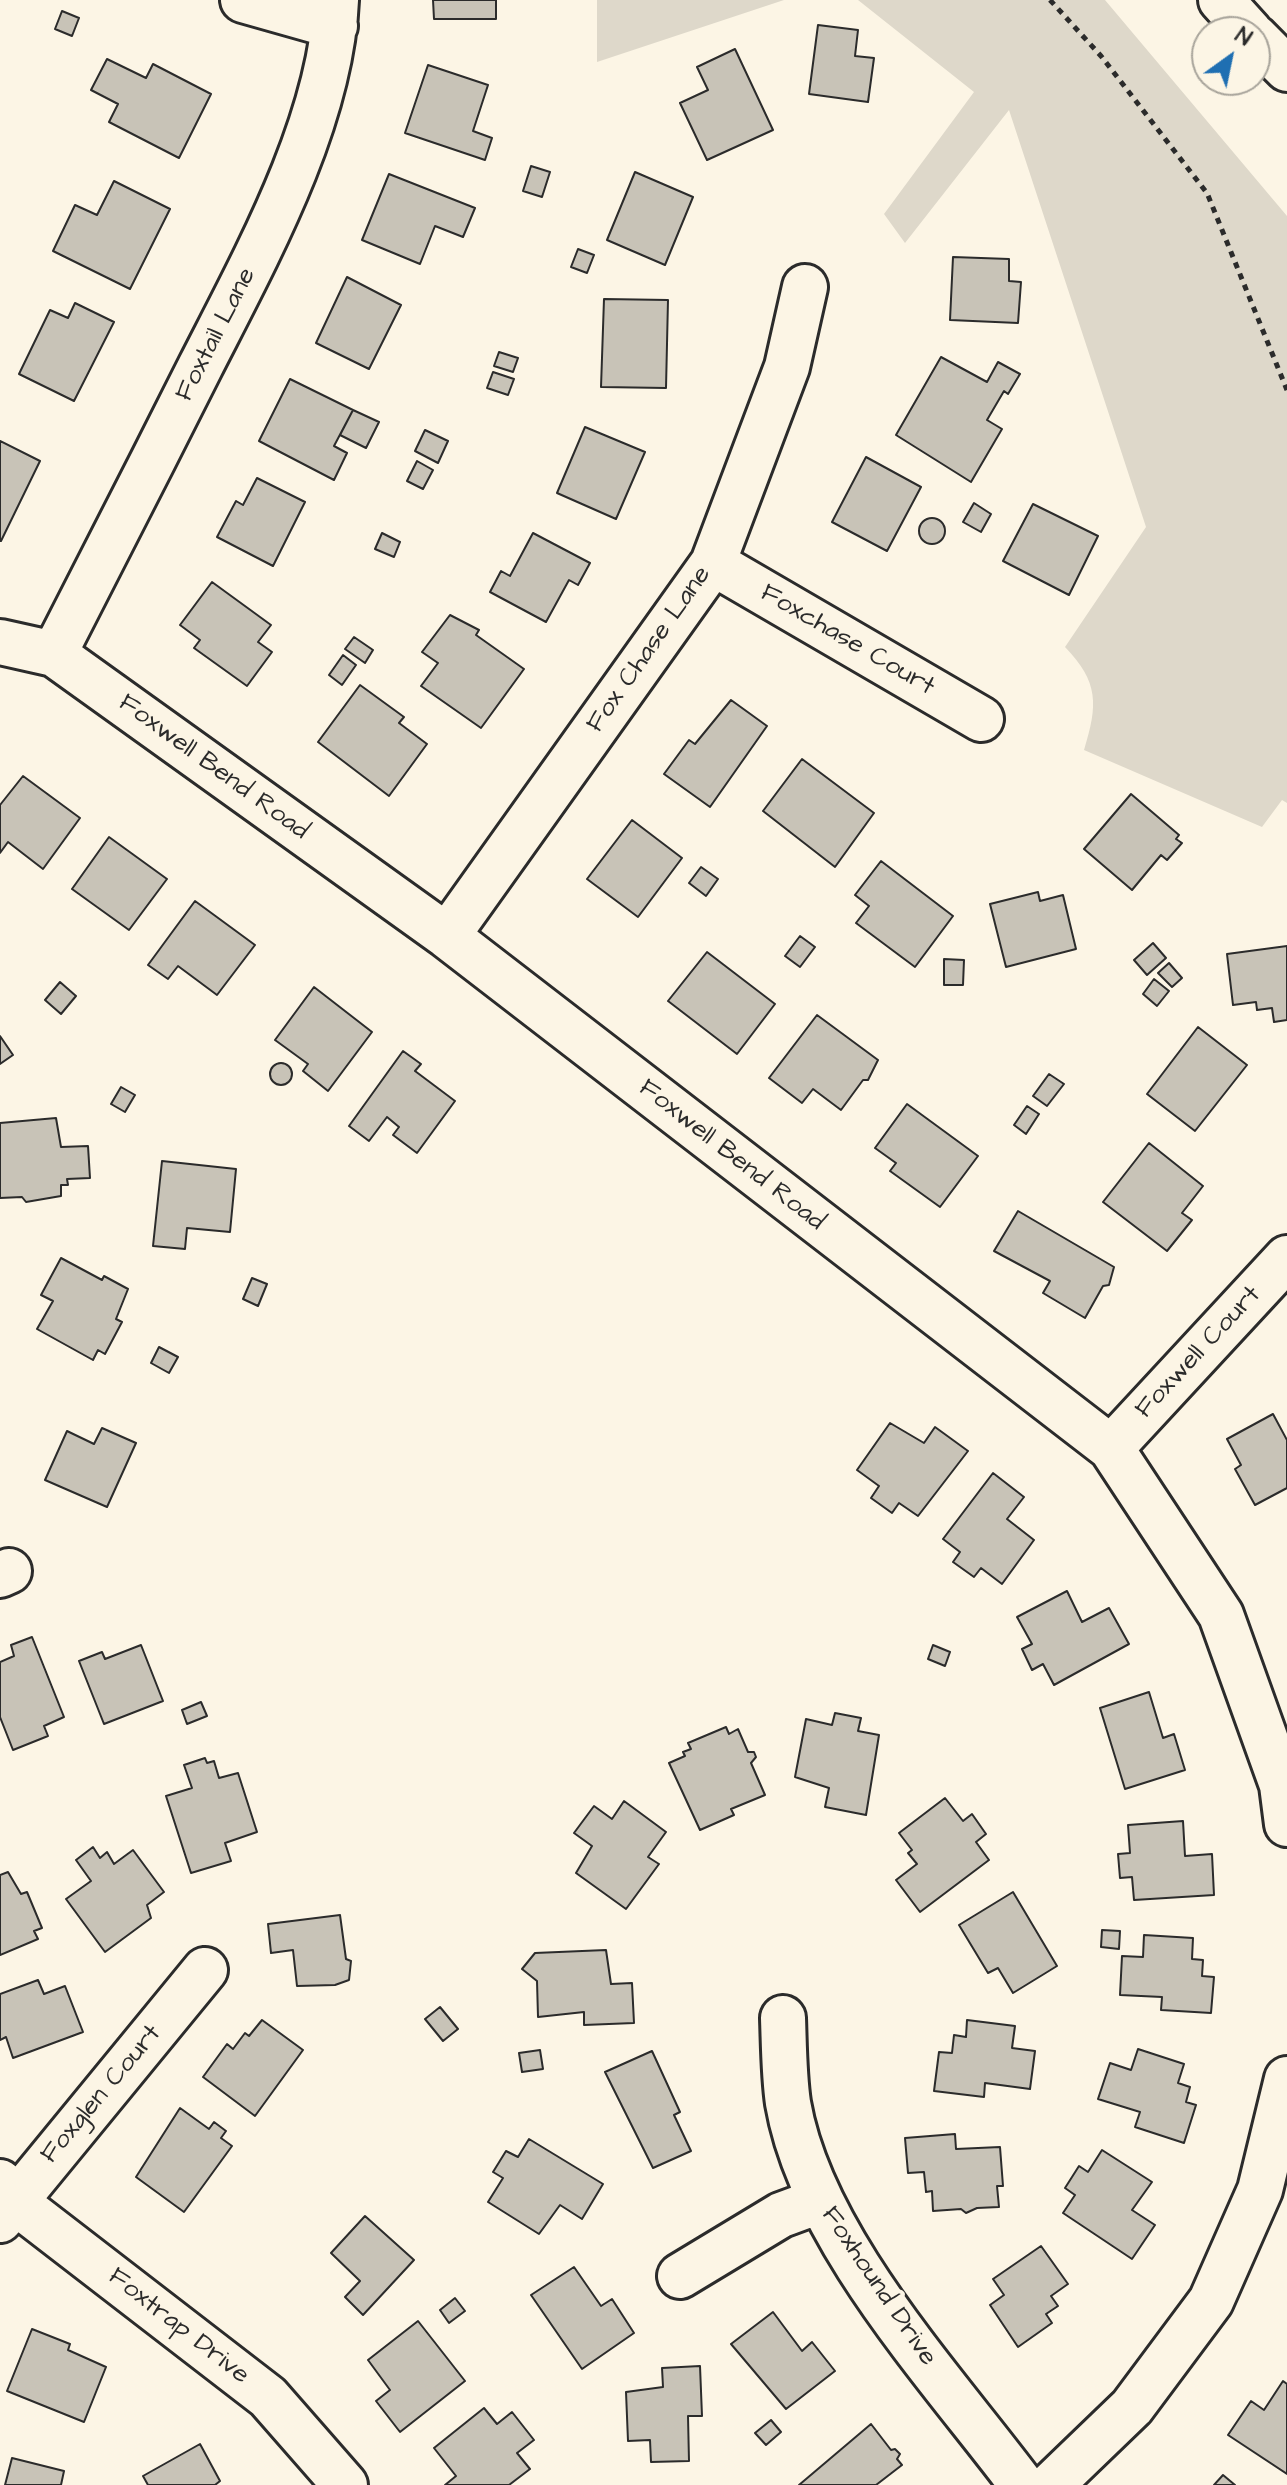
<!DOCTYPE html>
<html>
<head>
<meta charset="utf-8">
<style>
	body { margin:0 }
	#map { position:relative; width:1287px; height:2485px; overflow:hidden; background:#fcf5e5; font-family:"Architects Daughter",sans-serif }
	canvas { display:block }
	.north { position:absolute; left:1191px; top:16px; width:80px; height:80px; box-sizing:border-box; background:#fcf5e5; border:2px solid #a8a49b; border-radius:50%; rotate:33deg; font-size:22px; font-weight:700; line-height:32px; text-align:center; color:#2b2b2b }
	.north::after { content:''; display:block; margin:auto; width:28px; height:36px; background:#1f6fb2; clip-path:polygon(50% 0,100% 100%,50% 72%,0 100%) }
</style>
</head>
<body>
<div id="map">
<canvas width="1287" height="2485"></canvas>
<div class="north">N</div>
</div>
<script>
const ctx = document.querySelector('canvas').getContext('2d');
ctx.lineJoin = 'round';
function paint(path, color) { ctx.fillStyle = color; ctx.fill(path, 'evenodd'); }
function trace(path, color, width, dash) { ctx.strokeStyle = color; ctx.lineWidth = width; ctx.lineCap = dash ? 'butt' : 'round'; ctx.setLineDash(dash || []); ctx.stroke(path); }
function drawText(font, color, halo, rows, align = 'center') {
  ctx.font = font + ' "Architects Daughter",sans-serif'; ctx.lineWidth = 8; ctx.setLineDash([]); ctx.textBaseline = 'middle'; ctx.strokeStyle = halo; ctx.fillStyle = color; for (const [text, x, y, turn = 0] of rows) {
    ctx.save(); ctx.translate(x, y); ctx.rotate((+turn || 0) * Math.PI / 180); ctx.textAlign = isNaN(turn) ? turn : align; if (halo) ctx.strokeText(text, 0, 0); ctx.fillText(text, 0, 0); ctx.restore();
  }
}
paint(new Path2D(`
	M 597,0 L 784,0 L 597,62 Z
	M 858,0 L 1105,0 L 1287,216 L 1287,803 L 1282,800 L 1262,827 L 1084,750 C 1098,705 1099,682 1065,647 L 1146,527 L 1009,110 L 905,243 L 884,214 L 974,92 Z`), '#ded8ca');
const building = new Path2D(`
	M 433,0 L 496,0 L 496,19 L 434,19 Z
	M 62,11 L 79,18 L 72,36 L 55,29 Z
	M 818,25 L 858,30 L 855,56 L 874,58 L 868,102 L 809,94 Z
	M 735,49 L 773,130 L 707,160 L 680,103 L 708,90 L 697,67 Z
	M 107,59 L 146,78 L 153,64 L 211,94 L 179,158 L 109,122 L 118,104 L 91,90 Z
	M 428,65 L 488,85 L 473,131 L 492,138 L 485,160 L 405,133 Z
	M 531,166 L 550,172 L 542,197 L 523,191 Z
	M 635,172 L 693,197 L 665,265 L 607,240 Z
	M 389,174 L 475,208 L 463,237 L 435,226 L 420,264 L 362,240 Z
	M 114,181 L 170,209 L 130,289 L 53,251 L 75,205 L 97,215 Z
	M 578,249 L 594,255 L 587,273 L 571,267 Z
	M 953,257 L 1009,259 L 1009,281 L 1021,282 L 1018,323 L 950,320 Z
	M 347,277 L 401,305 L 369,369 L 316,343 Z
	M 604,299 L 668,300 L 666,388 L 601,387 Z
	M 75,303 L 114,322 L 74,401 L 19,374 L 50,310 L 68,318 Z
	M 499,352 L 518,358 L 513,372 L 494,366 Z
	M 941,357 L 987,382 L 998,362 L 1020,374 L 1008,394 L 1004,391 L 987,420 L 1002,429 L 971,482 L 896,435 Z
	M 493,372 L 514,379 L 508,395 L 487,388 Z
	M 290,379 L 353,410 L 334,446 L 347,453 L 334,480 L 259,441 Z
	M 353,410 L 379,422 L 366,448 L 340,435 Z
	M 585,427 L 645,452 L 616,519 L 557,493 Z
	M 425,430 L 448,441 L 438,463 L 415,451 Z
	M 0,441 L 40,461 L 1,541 L 0,541 Z
	M 866,457 L 921,487 L 887,551 L 832,522 Z
	M 417,461 L 433,470 L 423,489 L 407,481 Z
	M 257,478 L 305,502 L 273,566 L 217,537 L 236,501 L 243,505 Z
	M 974,503 L 991,514 L 981,532 L 963,522 Z
	M 1033,504 L 1098,536 L 1069,595 L 1003,561 Z
	M919 531a13 13 0 1 1 26 0a13 13 0 1 1-26 0Z
	M 382,533 L 400,542 L 394,557 L 375,549 Z
	M 533,533 L 590,563 L 578,585 L 569,580 L 546,622 L 490,592 L 501,571 L 510,576 Z
	M 212,582 L 271,625 L 258,642 L 272,652 L 247,686 L 194,648 L 200,640 L 180,625 Z
	M 450,615 L 479,630 L 476,635 L 524,669 L 481,728 L 421,686 L 438,663 L 422,652 Z
	M 354,637 L 373,650 L 365,663 L 345,649 Z
	M 343,655 L 356,665 L 342,685 L 329,675 Z
	M 360,685 L 404,717 L 399,723 L 427,744 L 389,796 L 318,742 Z
	M 731,700 L 767,726 L 710,807 L 664,774 L 689,740 L 695,744 Z
	M 802,759 L 874,813 L 835,867 L 763,811 Z
	M 23,776 L 80,818 L 43,869 L 8,842 L 0,853 L 0,805 Z
	M 1131,794 L 1179,835 L 1176,839 L 1182,843 L 1167,860 L 1161,855 L 1132,890 L 1084,849 Z
	M 632,820 L 682,858 L 638,917 L 587,879 Z
	M 109,837 L 167,879 L 129,930 L 72,889 Z
	M 881,861 L 953,916 L 915,967 L 856,923 L 869,906 L 855,895 Z
	M 701,867 L 718,879 L 706,896 L 689,883 Z
	M 1038,892 L 1040,901 L 1063,895 L 1076,949 L 1006,967 L 990,904 Z
	M 195,901 L 255,945 L 217,995 L 178,966 L 168,979 L 148,965 Z
	M 800,936 L 815,947 L 800,967 L 785,956 Z
	M 1153,943 L 1166,958 L 1147,975 L 1134,960 Z
	M 1287,946 L 1287,1020 L 1274,1022 L 1272,1008 L 1257,1010 L 1256,1002 L 1233,1005 L 1227,954 Z
	M 707,952 L 775,1004 L 737,1054 L 668,1001 Z
	M 944,959 L 964,960 L 963,985 L 944,985 Z
	M 1169,963 L 1182,978 L 1172,987 L 1158,973 Z
	M 1154,979 L 1169,991 L 1157,1006 L 1143,994 Z
	M 60,982 L 76,996 L 61,1014 L 45,1000 Z
	M 314,987 L 372,1032 L 328,1091 L 303,1071 L 308,1064 L 275,1040 Z
	M 817,1015 L 878,1060 L 868,1080 L 863,1080 L 841,1110 L 813,1089 L 802,1103 L 769,1078 Z
	M 1198,1027 L 1247,1065 L 1195,1131 L 1147,1094 Z
	M 0,1036 L 13,1055 L 0,1064 Z
	M 403,1051 L 421,1064 L 415,1071 L 455,1101 L 417,1153 L 393,1135 L 399,1127 L 387,1117 L 369,1141 L 349,1126 Z
	M270 1074a11 11 0 1 1 22 0a11 11 0 1 1-22 0Z
	M 1049,1074 L 1064,1084 L 1047,1106 L 1033,1096 Z
	M 121,1087 L 135,1095 L 125,1112 L 111,1104 Z
	M 907,1104 L 978,1156 L 940,1207 L 890,1171 L 896,1163 L 875,1148 Z
	M 1027,1106 L 1039,1114 L 1026,1134 L 1014,1125 Z
	M 56,1118 L 61,1147 L 88,1146 L 90,1178 L 67,1179 L 68,1185 L 61,1185 L 61,1196 L 26,1202 L 22,1197 L 0,1198 L 0,1123 Z
	M 1149,1143 L 1203,1186 L 1182,1213 L 1192,1220 L 1167,1251 L 1103,1202 Z
	M 162,1161 L 236,1169 L 230,1232 L 187,1228 L 185,1249 L 153,1246 Z
	M 1018,1211 L 1114,1267 L 1109,1285 L 1103,1286 L 1085,1318 L 1043,1293 L 1050,1281 L 994,1251 Z
	M 61,1258 L 102,1280 L 104,1276 L 128,1289 L 116,1319 L 122,1322 L 105,1354 L 98,1350 L 93,1360 L 37,1329 L 53,1301 L 41,1295 Z
	M 252,1278 L 267,1284 L 258,1306 L 243,1299 Z
	M 159,1347 L 178,1357 L 169,1373 L 151,1363 Z
	M 1273,1414 L 1287,1440 L 1287,1488 L 1255,1505 L 1235,1469 L 1241,1465 L 1227,1439 Z
	M 890,1423 L 924,1443 L 935,1427 L 968,1451 L 918,1516 L 899,1503 L 892,1513 L 871,1498 L 879,1486 L 857,1470 Z
	M 102,1428 L 136,1443 L 107,1507 L 45,1480 L 67,1431 L 94,1444 Z
	M 993,1473 L 1024,1497 L 1007,1519 L 1034,1540 L 1002,1584 L 981,1568 L 974,1577 L 953,1562 L 960,1552 L 943,1539 Z
	M 1067,1591 L 1082,1622 L 1109,1608 L 1129,1644 L 1054,1685 L 1043,1664 L 1032,1670 L 1022,1649 L 1032,1644 L 1017,1617 Z
	M 32,1637 L 64,1717 L 44,1726 L 48,1736 L 13,1750 L 0,1717 L 0,1662 L 14,1656 L 11,1645 Z
	M 141,1645 L 163,1701 L 104,1724 L 79,1661 L 102,1652 L 105,1659 Z
	M 933,1645 L 950,1652 L 945,1666 L 928,1659 Z
	M 1149,1692 L 1163,1738 L 1174,1734 L 1185,1770 L 1125,1789 L 1100,1708 Z
	M 201,1702 L 207,1716 L 187,1724 L 182,1710 Z
	M 835,1713 L 861,1718 L 858,1731 L 879,1735 L 866,1815 L 825,1807 L 829,1788 L 795,1777 L 806,1719 L 832,1725 Z
	M 726,1727 L 729,1734 L 738,1729 L 748,1752 L 754,1752 L 756,1757 L 751,1763 L 765,1795 L 731,1809 L 734,1815 L 700,1830 L 669,1763 L 685,1756 L 683,1752 L 691,1749 L 688,1743 Z
	M 205,1758 L 207,1763 L 214,1761 L 219,1778 L 238,1773 L 257,1832 L 225,1843 L 231,1861 L 191,1873 L 166,1796 L 192,1788 L 184,1765 Z
	M 945,1798 L 963,1821 L 972,1814 L 986,1834 L 976,1842 L 989,1860 L 920,1912 L 896,1880 L 917,1864 L 908,1853 L 912,1850 L 899,1833 Z
	M 624,1801 L 666,1832 L 648,1857 L 659,1864 L 626,1909 L 576,1873 L 592,1846 L 574,1833 L 594,1806 L 612,1819 Z
	M 1183,1821 L 1185,1856 L 1212,1854 L 1214,1895 L 1134,1900 L 1132,1877 L 1120,1878 L 1118,1854 L 1130,1853 L 1128,1825 Z
	M 93,1847 L 100,1858 L 107,1852 L 114,1864 L 133,1850 L 164,1892 L 147,1905 L 151,1918 L 105,1952 L 66,1899 L 91,1881 L 76,1860 Z
	M 8,1872 L 21,1894 L 27,1892 L 42,1928 L 34,1931 L 38,1939 L 0,1955 L 0,1875 Z
	M 1013,1892 L 1057,1966 L 1013,1993 L 998,1968 L 988,1973 L 959,1925 Z
	M 340,1915 L 346,1959 L 351,1961 L 349,1980 L 335,1985 L 297,1986 L 293,1950 L 271,1953 L 268,1924 Z
	M 1102,1930 L 1120,1931 L 1119,1949 L 1101,1947 Z
	M 1144,1935 L 1193,1938 L 1192,1959 L 1203,1960 L 1202,1976 L 1214,1977 L 1211,2013 L 1161,2010 L 1162,1997 L 1120,1995 L 1122,1956 L 1143,1957 Z
	M 606,1950 L 611,1984 L 632,1983 L 634,2023 L 584,2025 L 584,2012 L 538,2017 L 537,1981 L 522,1969 L 535,1953 Z
	M 38,1980 L 44,1994 L 65,1986 L 83,2032 L 13,2058 L 6,2037 L 0,2040 L 0,1994 Z
	M 440,2007 L 458,2029 L 443,2041 L 425,2019 Z
	M 262,2020 L 303,2050 L 255,2116 L 203,2077 L 227,2044 L 233,2049 L 245,2033 L 249,2036 Z
	M 967,2020 L 1015,2026 L 1012,2048 L 1035,2051 L 1030,2089 L 985,2083 L 984,2097 L 934,2091 L 939,2052 L 952,2053 L 954,2035 L 966,2037 Z
	M 1138,2049 L 1184,2064 L 1178,2083 L 1190,2087 L 1186,2102 L 1196,2105 L 1184,2143 L 1135,2127 L 1140,2112 L 1098,2099 L 1110,2063 L 1131,2070 Z
	M 540,2050 L 543,2069 L 522,2072 L 519,2053 Z
	M 652,2051 L 680,2112 L 674,2115 L 691,2151 L 653,2168 L 605,2072 Z
	M 180,2108 L 209,2129 L 214,2122 L 226,2131 L 221,2138 L 232,2146 L 184,2212 L 136,2177 Z
	M 955,2134 L 956,2149 L 1000,2147 L 1003,2186 L 997,2186 L 999,2207 L 977,2208 L 966,2213 L 961,2209 L 933,2211 L 932,2191 L 926,2192 L 924,2172 L 908,2173 L 905,2138 Z
	M 529,2139 L 603,2184 L 582,2219 L 560,2205 L 539,2234 L 488,2202 L 503,2178 L 493,2172 L 506,2151 L 518,2157 Z
	M 1102,2150 L 1152,2182 L 1132,2210 L 1155,2225 L 1132,2259 L 1063,2213 L 1075,2195 L 1065,2188 L 1079,2166 L 1088,2172 Z
	M 365,2216 L 414,2260 L 363,2315 L 345,2297 L 360,2281 L 331,2253 Z
	M 1041,2246 L 1068,2284 L 1051,2296 L 1058,2306 L 1046,2314 L 1052,2323 L 1018,2347 L 990,2305 L 1004,2295 L 993,2279 Z
	M 574,2267 L 601,2306 L 612,2299 L 634,2333 L 582,2369 L 531,2295 Z
	M 455,2298 L 465,2311 L 449,2323 L 440,2310 Z
	M 773,2312 L 802,2351 L 812,2342 L 835,2371 L 786,2409 L 731,2344 Z
	M 418,2321 L 465,2381 L 400,2432 L 376,2401 L 390,2390 L 368,2360 Z
	M 32,2329 L 70,2344 L 68,2350 L 106,2367 L 84,2422 L 7,2391 Z
	M 700,2366 L 702,2416 L 688,2416 L 689,2461 L 651,2462 L 650,2440 L 628,2441 L 626,2392 L 663,2387 L 662,2368 Z
	M 1283,2381 L 1287,2384 L 1287,2474 L 1228,2435 L 1251,2401 L 1264,2410 Z
	M 484,2408 L 497,2424 L 512,2412 L 534,2440 L 517,2453 L 530,2469 L 509,2485 L 445,2485 L 456,2476 L 434,2448 Z
	M 771,2420 L 781,2432 L 766,2445 L 755,2433 Z
	M 871,2424 L 891,2450 L 895,2449 L 900,2454 L 897,2459 L 902,2465 L 876,2485 L 799,2485 Z
	M 200,2444 L 220,2481 L 215,2485 L 148,2485 L 143,2476 Z
	M 12,2458 L 64,2471 L 61,2485 L 5,2485 Z
	M 1223,2475 L 1235,2485 L 1214,2485 Z`);
paint(building, '#c8c3b7');
trace(building, '#2b2b2b', 2);
const minor = new Path2D(`
	M 243,0 L 335,26
	M 713,563 L 981,719
	M 0,642 L 54,654 L 447,936 L 1111,1448 L 1221,1615 L 1282,1785 L 1287,1824
	M 54,654 C 103,558 152,463 200,367 C 255,259 331,123 336,0
	M 447,936 L 713,563 L 787,367 L 805,287
	M 1111,1448 L 1287,1258
	M 0,1575 L 9,1571
	M 783,2018 C 784,2046 784,2076 788,2103 C 811,2238 941,2377 1022,2485
	M 0,2182 L 14,2201 L 268,2397 L 345,2485
	M 0,2220 L 205,1970
	M 680,2276 L 781,2215 L 819,2201
	M 1051,2485 L 1132,2407 L 1211,2301 L 1260,2190 L 1287,2079`);
const highway = new Path2D(`
	M 1221,0 L 1250,32
	M 1255,37 L 1287,69`);
trace(minor, '#2b2b2b', 50);
trace(highway, '#2b2b2b', 50);
trace(new Path2D(`
	M 1050,0 L 1101,56 L 1207,193 L 1287,390`), '#2b2b2b', 5, [6, 6]);
trace(minor, '#fcf5e5', 44);
trace(highway, '#fcf5e5', 44);
drawText('26px', '#2b2b2b', '#fcf5e5', [
	["Foxtail Lane",217,335,-63],
	["Foxchase Court",847,641,30],
	["Fox Chase Lane",650,650,-55],
	["Foxwell Bend Road",213,768,36],
	["Foxwell Bend Road",731,1156,38],
	["Foxwell Court",1199,1353,-47],
	["Foxglen Court",102,2095,-50],
	["Foxhound Drive",878,2287,56],
	["Foxtrap Drive",178,2327,38]
]);
</script>
</body>
</html>
